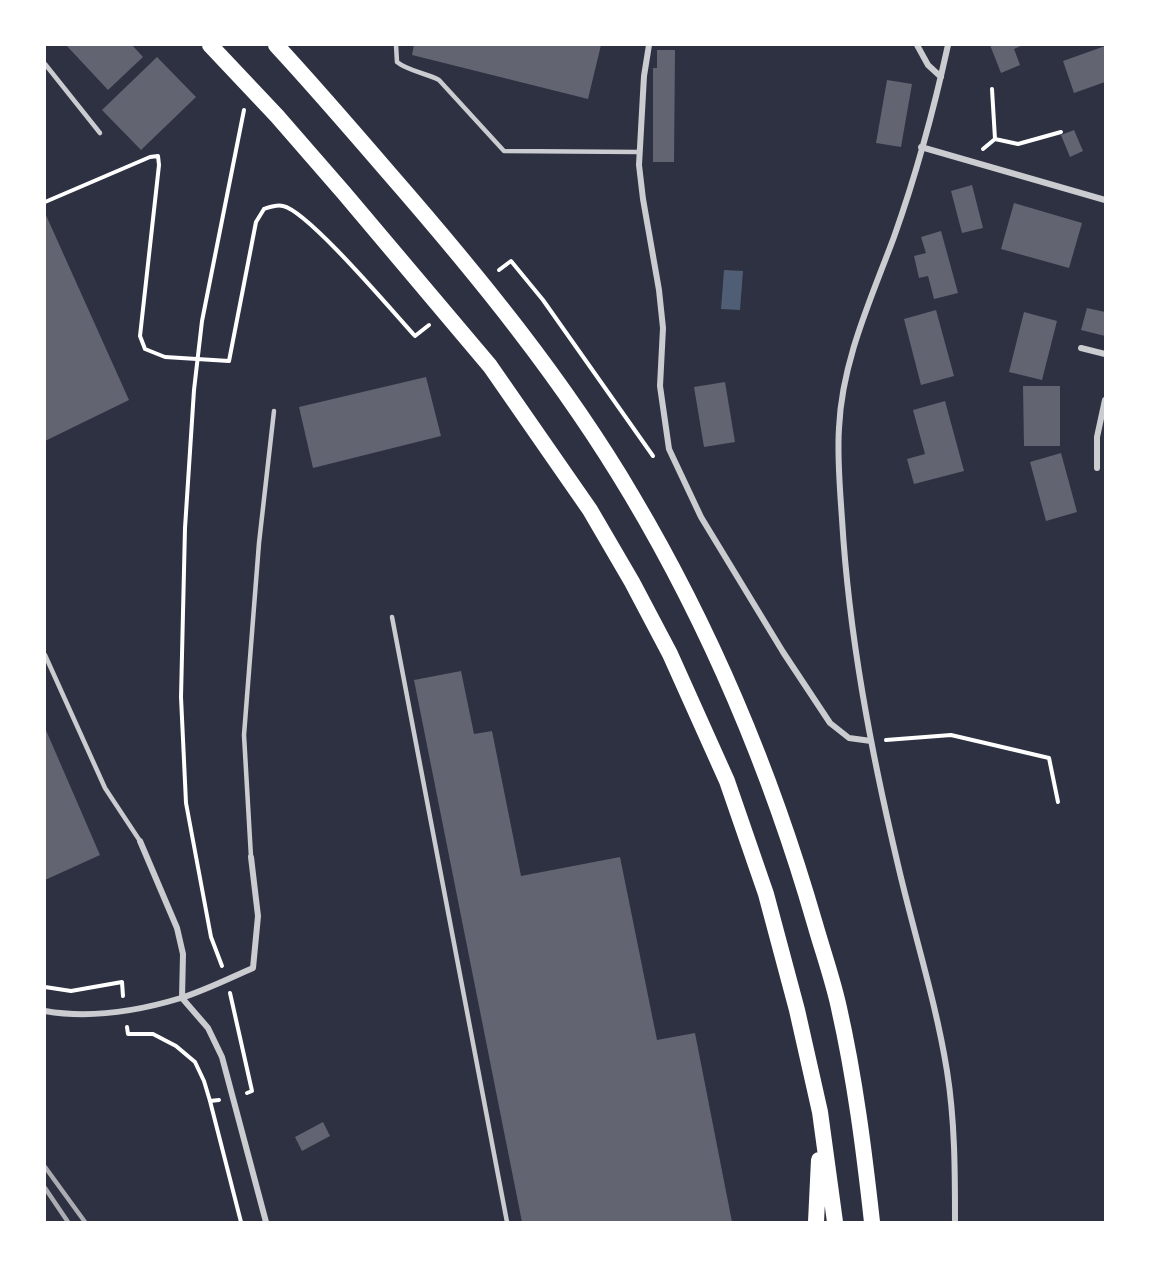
<!DOCTYPE html>
<html>
<head>
<meta charset="utf-8">
<style>
	body { margin:0 }
	#map { position:relative; width:1150px; height:1267px; overflow:hidden; background:#2d3142; font-family:"Source Sans 3",sans-serif }
	canvas { display:block }
	.frame { position:absolute; inset:0; border:46px solid #fff; pointer-events:none }
</style>
</head>
<body>
<div id="map">
<canvas width="1150" height="1267"></canvas>
<div class="frame"></div>
</div>
<script>
const ctx = document.querySelector('canvas').getContext('2d');
ctx.lineJoin = 'round';
function paint(path, color) { ctx.fillStyle = color; ctx.fill(path, 'evenodd'); }
function trace(path, color, width, dash) { ctx.strokeStyle = color; ctx.lineWidth = width; ctx.lineCap = dash ? 'butt' : 'round'; ctx.setLineDash(dash || []); ctx.stroke(path); }
paint(new Path2D(`
	M 724,270 L 743,271 L 740,310 L 721,309 Z`), '#4f5d75');
paint(new Path2D(`
	M 66,45 L 132,45 L 143,57 L 108,90 Z
	M 414,45 L 601,45 L 588,99 L 412,55 Z
	M 990,45 L 1023,45 L 1014,49 L 1020,65 L 1001,73 Z
	M 1105,46 L 1105,82 L 1074,93 L 1063,61 Z
	M 657,50 L 675,50 L 674,162 L 653,162 L 653,68 L 657,68 Z
	M 157,57 L 196,97 L 141,150 L 102,110 Z
	M 887,80 L 912,84 L 901,147 L 876,143 Z
	M 1074,130 L 1083,151 L 1070,157 L 1061,135 Z
	M 972,185 L 983,228 L 962,233 L 951,191 Z
	M 1014,203 L 1082,223 L 1069,268 L 1001,249 Z
	M 45,213 L 129,400 L 45,441 Z
	M 941,231 L 958,293 L 934,299 L 928,276 L 919,278 L 914,256 L 926,253 L 921,237 Z
	M 1087,308 L 1105,312 L 1105,336 L 1081,330 Z
	M 936,310 L 954,376 L 921,385 L 904,319 Z
	M 1024,312 L 1057,321 L 1042,380 L 1009,372 Z
	M 426,377 L 441,436 L 313,468 L 299,407 Z
	M 725,382 L 735,442 L 704,447 L 694,387 Z
	M 1023,386 L 1060,386 L 1060,446 L 1024,446 Z
	M 945,401 L 964,471 L 914,484 L 907,459 L 925,454 L 913,410 Z
	M 1061,453 L 1077,512 L 1046,521 L 1030,462 Z
	M 461,671 L 474,734 L 492,731 L 521,876 L 620,857 L 657,1040 L 695,1033 L 732,1222 L 522,1222 L 414,680 Z
	M 45,728 L 100,855 L 45,880 Z
	M 323,1122 L 330,1136 L 302,1151 L 295,1137 Z`), '#626471');
trace(new Path2D(`
	M 995,139 L 1018,144 L 1061,132
	M 983,149 L 995,139 L 992,89
	M 45,202 L 150,157 L 158,156 L 159,165 L 140,336 L 145,349 L 165,357 L 229,361 L 256,222 L 264,209 C 270,207 277,204 283,206 C 308,211 393,312 415,336 L 429,325
	M 499,270 L 511,261 L 543,300 L 653,456
	M 886,740 L 951,735 L 1049,758 L 1058,802
	M 222,966 L 211,937 L 186,803 L 181,697 L 185,528 L 194,390 L 202,321 L 244,110
	M 45,987 L 71,991 L 122,982 L 123,996
	M 230,993 L 252,1091 L 247,1093
	M 127,1027 L 128,1034 L 153,1034 L 176,1046 L 195,1062 L 204,1081 L 210,1101
	M 219,1100 L 210,1101 L 241,1222`), '#fff', 4);
trace(new Path2D(`
	M 396,45 L 397,62 C 408,71 426,73 439,80 L 504,151 L 639,152
	M 45,64 L 100,133
	M 392,617 L 507,1222
	M 45,655 L 105,788 L 140,841
	M 251,857 L 244,735 L 259,543 L 274,411`), '#caccd0', 4.5);
trace(new Path2D(`
	M 649,45 L 644,76 L 639,165 L 643,199 L 659,290 L 663,328 L 660,386 L 669,449 L 701,517 L 783,652 L 830,723 L 849,738 L 871,741
	M 917,45 L 928,65 L 941,77
	M 948,45 C 934,109 916,175 894,237 C 871,299 842,361 839,428 C 837,458 840,489 842,519 C 849,636 871,751 898,865 C 914,934 936,1002 947,1071 C 955,1121 955,1172 955,1222
	M 921,147 L 1105,200
	M 1081,348 L 1105,354
	M 1097,468 L 1097,437 L 1105,400
	M 140,841 L 177,928 L 183,954 L 182,998 L 208,1028 L 222,1057 L 266,1222
	M 45,1011 C 90,1019 138,1011 181,998 C 206,990 230,978 253,968 L 258,916 L 251,857`), '#caccd0', 6);
trace(new Path2D(`
	M 210,45 L 277,116 L 344,193 L 490,366 L 590,510 L 632,582 L 670,654 L 727,781 L 766,894 L 797,1010 L 820,1112 L 835,1222
	M 276,45 C 314,86 351,129 388,172 C 476,273 563,379 632,496 C 711,629 772,775 815,924 C 823,952 833,980 839,1008 C 855,1079 864,1150 872,1222
	M 816,1222 L 819,1160`), '#fff', 16);
trace(new Path2D(`
	M 45,1167 L 85,1222
	M 45,1188 L 68,1222`), '#abadb3', 4.5);
</script>
</body>
</html>
